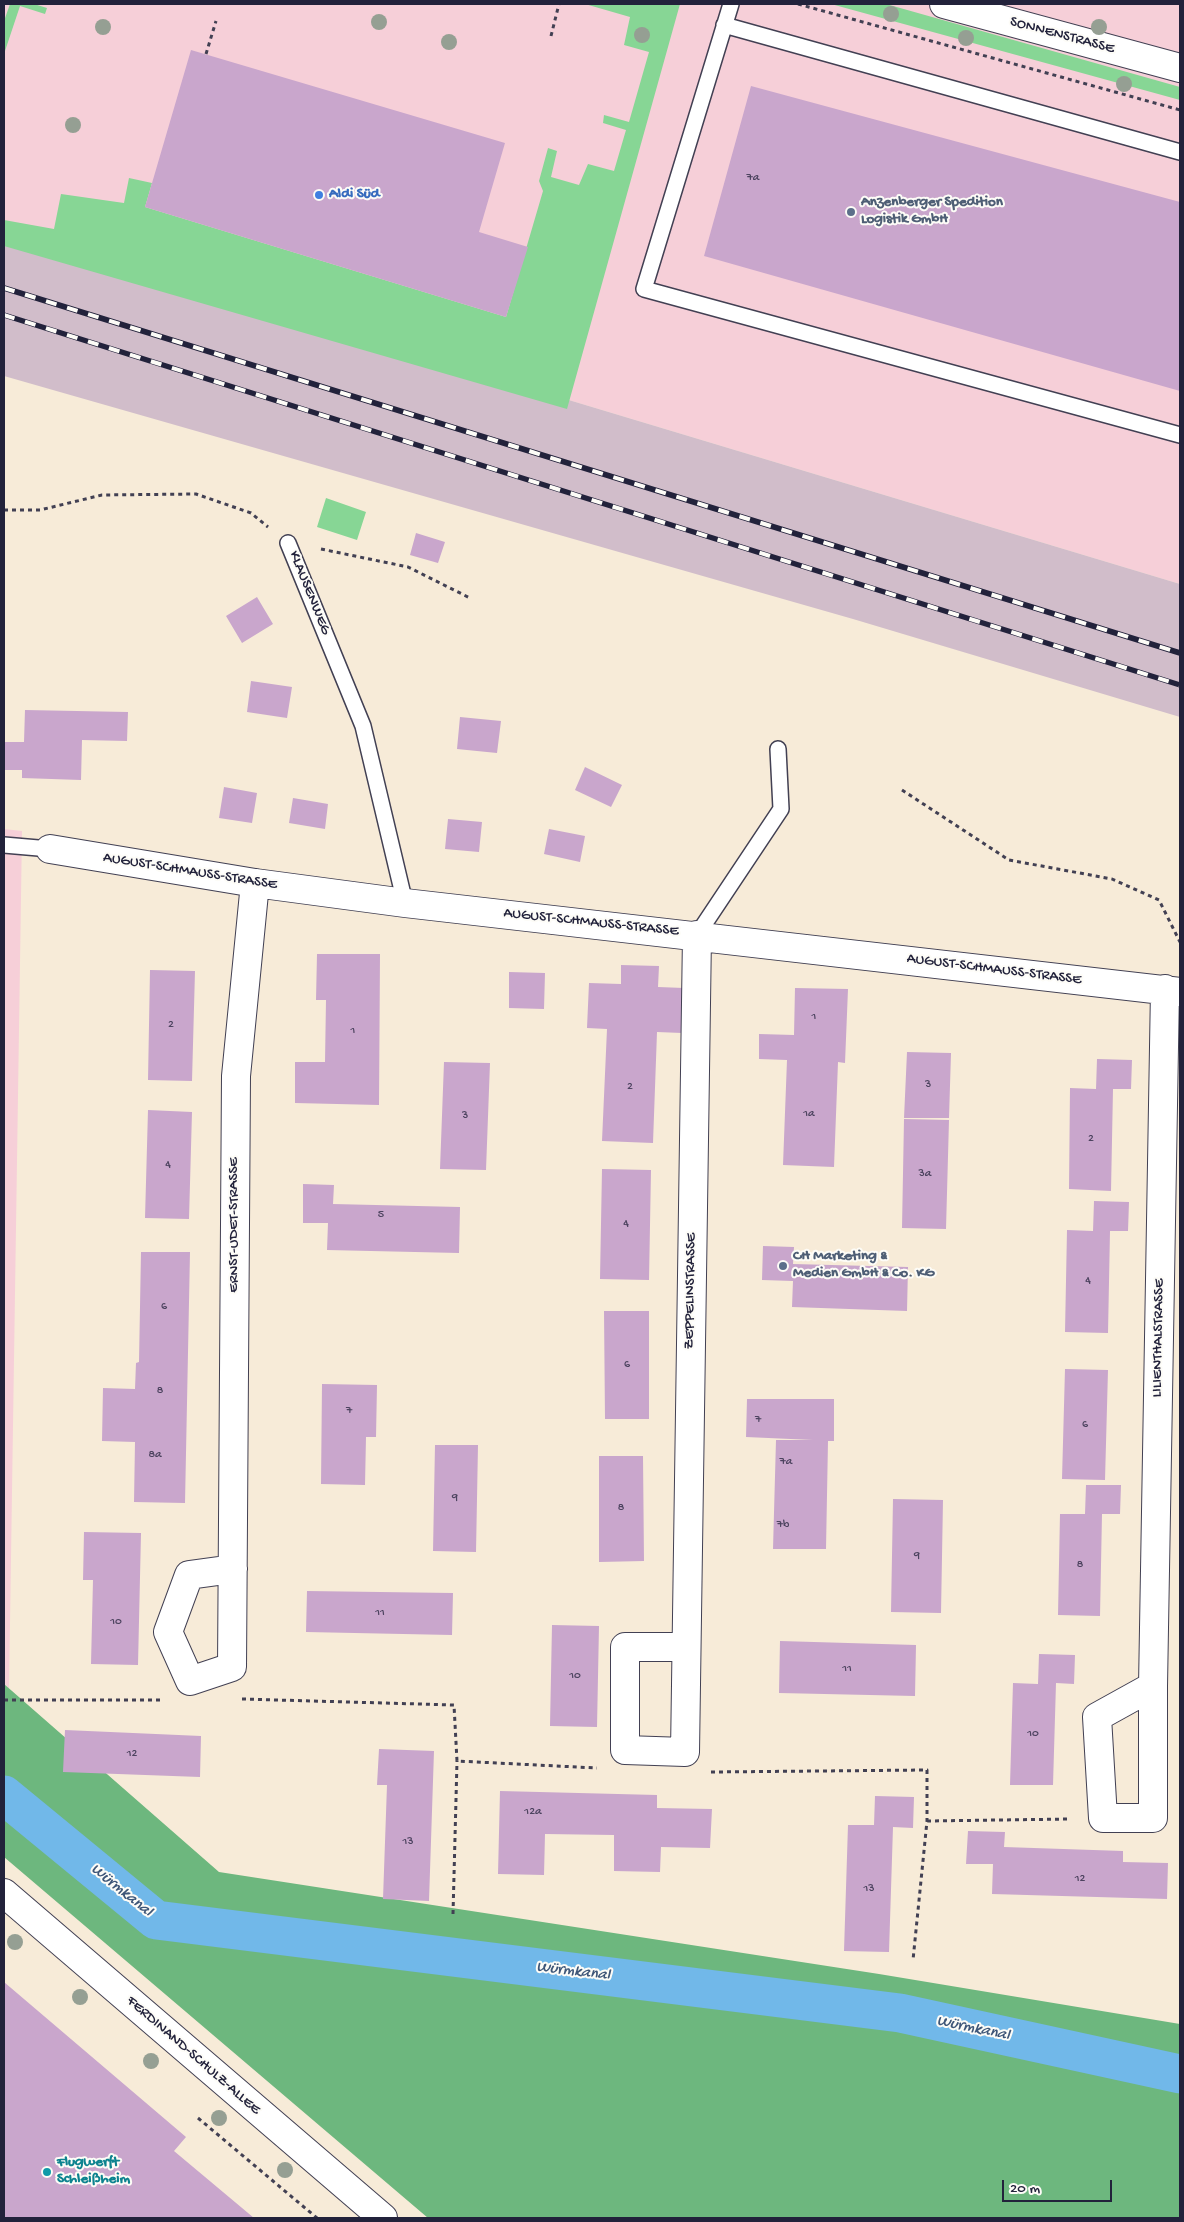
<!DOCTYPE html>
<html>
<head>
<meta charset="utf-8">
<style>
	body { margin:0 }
	#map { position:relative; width:1184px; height:2222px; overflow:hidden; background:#f7ebd8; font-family:"Gochi Hand",sans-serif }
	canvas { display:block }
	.frame { position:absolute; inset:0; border:5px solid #22223b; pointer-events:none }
	.scale { position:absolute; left:1002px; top:2180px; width:110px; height:22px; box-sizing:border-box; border:2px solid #22223b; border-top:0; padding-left:6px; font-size:15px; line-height:18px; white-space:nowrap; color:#22223b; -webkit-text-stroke:4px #fdfcf7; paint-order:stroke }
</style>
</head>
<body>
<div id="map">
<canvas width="1184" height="2222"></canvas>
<div class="frame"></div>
<div class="scale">20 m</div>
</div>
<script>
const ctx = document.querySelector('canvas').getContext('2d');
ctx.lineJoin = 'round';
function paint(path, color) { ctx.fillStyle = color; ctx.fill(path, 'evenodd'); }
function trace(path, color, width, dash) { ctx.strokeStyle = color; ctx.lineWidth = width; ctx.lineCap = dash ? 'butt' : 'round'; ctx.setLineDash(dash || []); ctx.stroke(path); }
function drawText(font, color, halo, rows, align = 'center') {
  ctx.font = font + ' "Gochi Hand",sans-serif'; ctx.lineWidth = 4; ctx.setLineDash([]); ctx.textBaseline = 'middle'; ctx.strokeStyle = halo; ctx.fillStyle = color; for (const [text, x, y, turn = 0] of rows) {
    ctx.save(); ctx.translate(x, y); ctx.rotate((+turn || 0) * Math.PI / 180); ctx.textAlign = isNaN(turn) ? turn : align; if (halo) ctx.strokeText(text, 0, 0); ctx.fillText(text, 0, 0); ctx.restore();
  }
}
paint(new Path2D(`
	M 4,4 L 1180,4 L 1180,584 L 4,230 Z
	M 4,829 L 22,831 L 9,1689 L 4,1684 Z`), '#f6cfd8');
paint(new Path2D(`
	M 4,230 L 1180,584 L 1180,717 L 853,619 L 4,376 Z`), '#d1bdca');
paint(new Path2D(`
	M 10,4 L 34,4 L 47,8 L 45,14 L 20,6 L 4,54 L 4,21 Z
	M 585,4 L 680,4 L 567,409 L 4,246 L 4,220 L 54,229 L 61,194 L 124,203 L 129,178 L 152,183 L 145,207 L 506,317 L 543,191 L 539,181 L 548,148 L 557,151 L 551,177 L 579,185 L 588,164 L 614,171 L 626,130 L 603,123 L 604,115 L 629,122 L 649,52 L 624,45 L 630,17 Z
	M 831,4 L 886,4 L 1180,87 L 1180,100 Z
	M 326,498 L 366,512 L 357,540 L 317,527 Z`), '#87d695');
paint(new Path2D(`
	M 4,1684 L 219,1872 L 879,1974 L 1180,2024 L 1180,2218 L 428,2218 L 4,1857 Z`), '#6db77e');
trace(new Path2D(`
	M 4,1795 L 156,1920 L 900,2013 L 1180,2074`), '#71b8e9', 39);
paint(new Path2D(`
	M 191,50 L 505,143 L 479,232 L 528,247 L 506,317 L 145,207 Z
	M 751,86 L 1180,202 L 1180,391 L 704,256 Z
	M 416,533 L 445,542 L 438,563 L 410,555 Z
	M 257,597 L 273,624 L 242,643 L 226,616 Z
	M 251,681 L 292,687 L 287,718 L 247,712 Z
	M 25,710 L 128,712 L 127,741 L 82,740 L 81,780 L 22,778 L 22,770 L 4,770 L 4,742 L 24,742 Z
	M 460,717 L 501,721 L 497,753 L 457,749 Z
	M 585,767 L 622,785 L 611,807 L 575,790 Z
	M 224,787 L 257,793 L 252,823 L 219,818 Z
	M 293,798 L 328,804 L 325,829 L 289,823 Z
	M 448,819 L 482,822 L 479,852 L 445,849 Z
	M 549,829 L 585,836 L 580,862 L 544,854 Z
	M 317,954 L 380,954 L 379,1105 L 295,1103 L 295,1062 L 325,1062 L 326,1000 L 316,1000 Z
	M 621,965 L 659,966 L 658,987 L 684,988 L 682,1033 L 657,1032 L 653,1143 L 602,1141 L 607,1029 L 587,1028 L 589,983 L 621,984 Z
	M 150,970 L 195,971 L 192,1081 L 148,1080 Z
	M 509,972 L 545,973 L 544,1009 L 509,1008 Z
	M 795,988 L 848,989 L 845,1063 L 838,1062 L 834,1167 L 783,1165 L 787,1060 L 759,1059 L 759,1034 L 794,1035 Z
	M 907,1052 L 951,1053 L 949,1118 L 904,1118 Z
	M 1097,1059 L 1132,1060 L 1131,1089 L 1113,1089 L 1111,1191 L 1069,1189 L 1070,1088 L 1096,1089 Z
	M 444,1062 L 490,1063 L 486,1170 L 440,1169 Z
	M 148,1110 L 192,1112 L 189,1219 L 145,1218 Z
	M 904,1119 L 949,1120 L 946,1229 L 902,1228 Z
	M 602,1169 L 651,1170 L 649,1280 L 600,1279 Z
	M 303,1184 L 334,1185 L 333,1204 L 460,1207 L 459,1253 L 327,1250 L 328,1223 L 303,1223 Z
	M 1094,1201 L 1129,1202 L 1128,1231 L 1110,1231 L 1108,1333 L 1065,1332 L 1067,1230 L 1093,1231 Z
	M 763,1246 L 794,1247 L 793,1264 L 908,1267 L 907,1311 L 792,1307 L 793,1281 L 762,1280 Z
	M 141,1252 L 190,1252 L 185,1503 L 134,1502 L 135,1442 L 102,1441 L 103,1388 L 135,1389 L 136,1363 L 139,1362 Z
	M 604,1311 L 649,1311 L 649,1419 L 605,1419 Z
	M 1065,1369 L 1108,1370 L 1105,1480 L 1062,1479 Z
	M 322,1384 L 377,1385 L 376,1437 L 366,1437 L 365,1485 L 321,1484 Z
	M 747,1399 L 834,1399 L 834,1441 L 828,1441 L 826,1549 L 773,1549 L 776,1440 L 813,1440 L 746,1437 Z
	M 435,1445 L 478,1445 L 476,1552 L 433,1551 Z
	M 599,1456 L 643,1456 L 644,1561 L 599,1562 Z
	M 1086,1485 L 1121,1485 L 1120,1514 L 1102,1514 L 1100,1616 L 1058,1615 L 1060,1514 L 1085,1514 Z
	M 893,1499 L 943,1500 L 941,1613 L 891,1612 Z
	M 84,1532 L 141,1533 L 138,1665 L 91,1664 L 93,1580 L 83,1580 Z
	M 307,1591 L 453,1593 L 452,1635 L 306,1632 Z
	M 552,1625 L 599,1626 L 597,1727 L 550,1726 Z
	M 780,1641 L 916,1645 L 915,1696 L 779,1693 Z
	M 1039,1654 L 1075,1655 L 1074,1684 L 1056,1683 L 1053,1785 L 1010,1785 L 1013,1683 L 1038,1684 Z
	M 65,1730 L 201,1736 L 200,1777 L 63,1772 Z
	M 379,1749 L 434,1751 L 429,1901 L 383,1899 L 387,1785 L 377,1785 Z
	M 500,1791 L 657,1795 L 657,1808 L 712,1809 L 710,1848 L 661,1847 L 660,1872 L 614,1871 L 614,1835 L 545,1834 L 544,1875 L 498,1874 Z
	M 875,1796 L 914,1797 L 913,1828 L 893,1827 L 889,1952 L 844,1951 L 848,1825 L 874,1825 Z
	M 968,1831 L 1005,1832 L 1004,1847 L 1123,1851 L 1123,1862 L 1168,1863 L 1167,1899 L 992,1894 L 993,1864 L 966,1864 Z
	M 4,1982 L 186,2137 L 174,2151 L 254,2218 L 4,2218 Z`), '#c9a6cc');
const lane = new Path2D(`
	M 731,4 L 644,289 L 1180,435
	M 724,25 L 1180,152
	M 288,543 L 363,726 L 405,903
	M 4,845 L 50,849
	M 697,935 L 781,809 L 778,749`);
const street = new Path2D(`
	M 50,849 L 255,883 L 405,903 L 1180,992
	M 233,1569 L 189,1575 L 168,1632 L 190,1681 L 232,1667 L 236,1076 L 255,883
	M 685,1647 L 625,1647 L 625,1750 L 685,1752 L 697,935
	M 1153,1686 L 1153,1818 L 1103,1818 L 1097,1717 L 1153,1686 L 1165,989
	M 4,1893 L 383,2218`);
const secondary = new Path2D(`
	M 944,4 L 1180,68`);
trace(lane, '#424053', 18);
trace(street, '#424053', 30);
trace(secondary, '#424053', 30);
trace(new Path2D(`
	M 798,4 L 1180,110
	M 551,36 L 559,4
	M 206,54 L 216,21
	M 4,510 L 40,510 L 102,495 L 196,494 L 251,513 L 268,527
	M 321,549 L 408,567 L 470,598
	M 902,790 L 1009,860 L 1112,879 L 1159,900 L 1180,942
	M 242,1699 L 454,1705 L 457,1761 L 597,1768
	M 4,1700 L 163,1700
	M 711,1772 L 927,1770 L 927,1821 L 913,1960
	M 927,1821 L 1070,1819
	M 453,1914 L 457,1761
	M 198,2118 L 317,2218`), '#424053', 3, [4, 4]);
trace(lane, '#fff', 15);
trace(street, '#fff', 28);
trace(secondary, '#fff', 28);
const rail = new Path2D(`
	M 4,288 L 1180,653
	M 4,315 L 1180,685`);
trace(rail, '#22223b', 5.5);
trace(rail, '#fdfcf7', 4, [11]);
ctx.fillStyle = '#959f93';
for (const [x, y] of [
	[891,14],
	[379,22],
	[103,27],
	[1099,27],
	[642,35],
	[966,38],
	[449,42],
	[1124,84],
	[73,125],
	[15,1942],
	[80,1997],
	[151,2061],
	[219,2118],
	[285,2170]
]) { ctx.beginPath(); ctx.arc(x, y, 8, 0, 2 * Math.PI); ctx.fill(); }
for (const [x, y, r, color] of [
	[319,195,5,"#3f7fe0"],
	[851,212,5,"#5c6f8a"],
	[783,1266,5,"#5c6f8a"],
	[47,2172,5,"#0f9aa8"]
]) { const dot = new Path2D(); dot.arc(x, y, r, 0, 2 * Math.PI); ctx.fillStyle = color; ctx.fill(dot); trace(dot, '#fdfcf7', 2); }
drawText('12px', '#4c435f', null, [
	["7a",753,178],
	["1",814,1017],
	["2",171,1025],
	["1",353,1031],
	["3",928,1085],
	["2",630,1087],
	["1a",809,1114],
	["3",465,1116],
	["2",1091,1139],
	["4",168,1165],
	["3a",925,1174],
	["5",381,1215],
	["4",626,1224],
	["4",1088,1281],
	["6",164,1307],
	["6",627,1365],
	["8",160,1391],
	["7",349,1411],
	["7",758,1420],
	["6",1085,1425],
	["8a",155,1455],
	["7a",786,1462],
	["9",455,1498],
	["8",621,1508],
	["7b",783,1525],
	["9",917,1556],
	["8",1080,1565],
	["11",380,1613],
	["10",116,1622],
	["11",847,1669],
	["10",575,1676],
	["10",1033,1734],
	["12",132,1754],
	["12a",533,1812],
	["13",408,1842],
	["12",1080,1879],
	["13",869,1889]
]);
drawText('15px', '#22223b', '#fdfcf7', [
	["SONNENSTRASSE",1062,36,15],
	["KLAUSENWEG",309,593,68],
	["AUGUST-SCHMAUSS-STRASSE",190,872,9],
	["AUGUST-SCHMAUSS-STRASSE",591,923,6],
	["AUGUST-SCHMAUSS-STRASSE",994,970,7],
	["ERNST-UDET-STRASSE",235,1225,-90],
	["ZEPPELINSTRASSE",691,1291,-89],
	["LILIENTHALSTRASSE",1159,1338,-89],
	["FERDINAND-SCHULZ-ALLEE",193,2056,41]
]);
drawText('bold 15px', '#366cbe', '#fdfcf7', [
	["Aldi Süd",329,195]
], 'left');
drawText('bold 15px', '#4e5e75', '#fdfcf7', [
	["Anzenberger Spedition",861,203],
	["Logistik GmbH",861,220],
	["CH Marketing &",793,1257],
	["Medien GmbH & Co. KG",793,1274]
], 'left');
drawText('bold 15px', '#0d838f', '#fdfcf7', [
	["Flugwerft",57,2163],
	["Schleißheim",57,2180]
], 'left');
drawText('italic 16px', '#3e5678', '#fdfcf7', [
	["Würmkanal",121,1891,39],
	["Würmkanal",573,1972,7],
	["Würmkanal",973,2029,12]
]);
</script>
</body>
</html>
